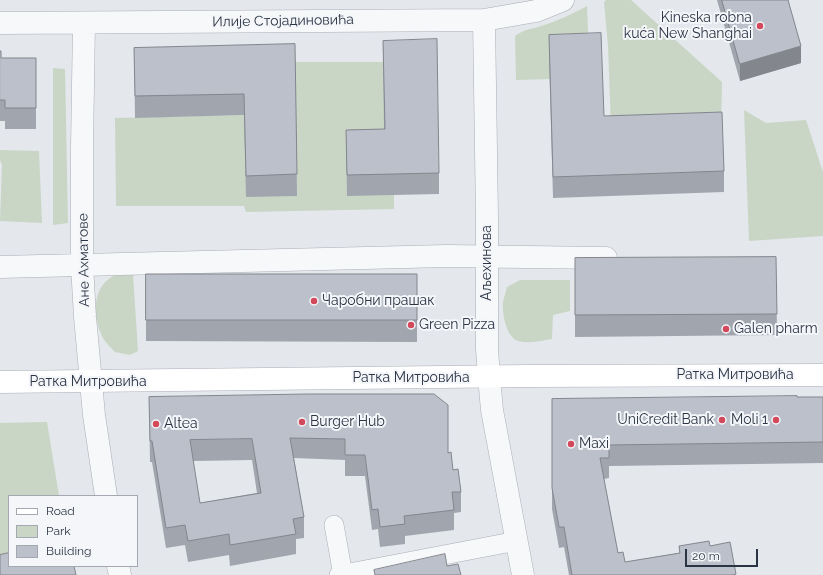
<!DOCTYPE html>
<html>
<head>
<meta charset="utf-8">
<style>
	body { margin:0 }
	#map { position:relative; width:823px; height:575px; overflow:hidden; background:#e4e7ec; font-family:Raleway,sans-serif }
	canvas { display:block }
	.legend { position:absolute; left:8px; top:495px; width:130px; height:72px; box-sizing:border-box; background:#f4f6f9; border:1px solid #a4a8b1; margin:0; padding:5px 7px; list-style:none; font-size:12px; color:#2b3445 }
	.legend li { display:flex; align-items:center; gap:8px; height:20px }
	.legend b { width:20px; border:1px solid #a4a8b1 }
	.scale { position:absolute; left:685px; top:549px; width:73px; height:18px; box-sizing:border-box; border:2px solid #2b3445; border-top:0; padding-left:5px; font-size:12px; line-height:14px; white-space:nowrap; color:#2b3445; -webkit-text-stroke:3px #f4f6f9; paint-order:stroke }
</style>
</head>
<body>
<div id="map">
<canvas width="823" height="575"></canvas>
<ul class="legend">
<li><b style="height:5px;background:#fff"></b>Road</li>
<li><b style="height:11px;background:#c9d6c5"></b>Park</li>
<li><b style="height:11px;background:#bbc0ca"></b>Building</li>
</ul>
<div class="scale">20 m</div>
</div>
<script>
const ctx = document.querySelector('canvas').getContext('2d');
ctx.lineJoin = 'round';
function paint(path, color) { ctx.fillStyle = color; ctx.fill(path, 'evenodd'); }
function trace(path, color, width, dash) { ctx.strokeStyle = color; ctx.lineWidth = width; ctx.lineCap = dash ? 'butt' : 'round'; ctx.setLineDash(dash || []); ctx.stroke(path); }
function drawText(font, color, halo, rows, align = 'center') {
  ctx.font = font + ' Raleway,sans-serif'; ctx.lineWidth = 4; ctx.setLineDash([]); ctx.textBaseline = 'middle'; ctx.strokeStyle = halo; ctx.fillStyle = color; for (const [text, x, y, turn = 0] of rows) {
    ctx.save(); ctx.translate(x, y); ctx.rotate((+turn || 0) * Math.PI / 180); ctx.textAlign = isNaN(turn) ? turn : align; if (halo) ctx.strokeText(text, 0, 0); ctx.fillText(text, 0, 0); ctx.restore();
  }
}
paint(new Path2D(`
	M 606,0 L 631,0 L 722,82 L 721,128 L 611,128 L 608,46 L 604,2 Z
	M 587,6 L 589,55 L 551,79 L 516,80 L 515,36 C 526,28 530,30 541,26 C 558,21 572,14 587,6 Z
	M 295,62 L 383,62 L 385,150 L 394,195 L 394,209 L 246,212 L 244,206 L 116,206 L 115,118 L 244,115 Z
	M 53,68 L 65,69 L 68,223 L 53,225 Z
	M 744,110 L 766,123 L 806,120 L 823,172 L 823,236 L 749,241 Z
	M 0,150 L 39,151 L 42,223 L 0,221 L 2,165 L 0,160 Z
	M 121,273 L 133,274 L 138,351 L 130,355 L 115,352 C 111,348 106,343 103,338 C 91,314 92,281 121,273 Z
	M 520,280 L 570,280 L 570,311 L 553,315 L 552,339 C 541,341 528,344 518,341 C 506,337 502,313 503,302 C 504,297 506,292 507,287 Z
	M 47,422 L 59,496 L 9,496 L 9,566 L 0,575 L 0,423 Z`), '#c9d6c5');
const pedestrian = new Path2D(`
	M 334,525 L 343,575
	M 339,575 L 517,541`);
const minor = new Path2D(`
	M 484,20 L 487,217 L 487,349 L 489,377 L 492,410 L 523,575
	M 0,23 L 484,20 L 536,11 L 563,0
	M 84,23 L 82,147 L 82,265 L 85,317 L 94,415 L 106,496
	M 0,267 L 446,256 L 606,258
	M 118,566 L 120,575`);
const secondary = new Path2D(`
	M 0,382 L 529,376 L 823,375`);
trace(pedestrian, '#a9aeb7', 20);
trace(minor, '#a9aeb7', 23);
trace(secondary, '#a9aeb7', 23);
trace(pedestrian, '#f7f8fa', 19);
trace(minor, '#f7f8fa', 22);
trace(secondary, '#fff', 22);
paint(new Path2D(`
	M 717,0 L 788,0 L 801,63 L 740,81 Z
	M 549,35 L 604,116 L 724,171 L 724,192 L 553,198 L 549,56 Z
	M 383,41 L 439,173 L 439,194 L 347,196 L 346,130 L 384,129 Z
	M 295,44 L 297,196 L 246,197 L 244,115 L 135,118 L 134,48 Z
	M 0,51 L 1,58 L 36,58 L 36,129 L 5,129 L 5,121 L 0,121 Z
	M 776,257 L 777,335 L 575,337 L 575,258 Z
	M 146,274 L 417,274 L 417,342 L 146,341 Z
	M 149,397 L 448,453 L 453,470 L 461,492 L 461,512 L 454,513 L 454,530 L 405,536 L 405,544 L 380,547 L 378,529 L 372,530 L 365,476 L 345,476 L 345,460 L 294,458 L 304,517 L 304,538 L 296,539 L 296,554 L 230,566 L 229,555 L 188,562 L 185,545 L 166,548 L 152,462 L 150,462 ZM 252,460 L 257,493 L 200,503 L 193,461 Z
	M 797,397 L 823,397 L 823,463 L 609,466 L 609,478 L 604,479 L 618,553 L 625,562 L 679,553 L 679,546 L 710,546 L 736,575 L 569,575 L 564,547 L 559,548 L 552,509 L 552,399 Z`), '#a1a5ae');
paint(new Path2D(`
	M 801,46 L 801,63 L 740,81 L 740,64 Z`), '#83868d');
const building = new Path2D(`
	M 722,0 L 788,0 L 801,46 L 740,64 Z
	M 601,33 L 604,116 L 722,112 L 724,171 L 553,177 L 549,35 Z
	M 437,39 L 439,173 L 347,175 L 346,130 L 385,129 L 383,41 Z
	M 295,44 L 297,174 L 246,176 L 244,94 L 135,96 L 134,48 Z
	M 0,51 L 1,51 L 1,58 L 36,58 L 36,108 L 5,108 L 5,100 L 0,100 Z
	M 776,257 L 777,314 L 575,315 L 575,258 Z
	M 146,274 L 417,274 L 417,320 L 146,320 Z
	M 308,394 L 434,394 L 448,405 L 448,453 L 451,452 L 453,470 L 458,469 L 461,492 L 452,492 L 454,510 L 404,516 L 405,524 L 380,527 L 378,509 L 372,510 L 365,455 L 345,455 L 345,439 L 290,438 L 304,517 L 293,519 L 296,534 L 230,545 L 229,534 L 188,541 L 185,525 L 166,528 L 152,441 L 150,441 L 149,397 ZM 252,439 L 261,493 L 200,503 L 190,440 Z
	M 797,396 L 797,397 L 823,397 L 823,442 L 609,445 L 609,458 L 600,458 L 618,553 L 623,552 L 625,562 L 680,553 L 679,546 L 709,541 L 710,546 L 730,542 L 736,574 L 732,575 L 572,575 L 564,527 L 559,527 L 552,488 L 552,399 Z
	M 9,553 L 9,566 L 74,566 L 76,575 L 0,575 L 0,555 Z
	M 445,554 L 447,566 L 458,564 L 461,575 L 375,575 L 374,570 Z`);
paint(building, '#bbc0ca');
trace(building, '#83868d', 1);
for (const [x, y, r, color] of [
	[760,26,4,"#d1495b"],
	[314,301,4,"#d1495b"],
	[411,325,4,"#d1495b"],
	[726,329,4,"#d1495b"],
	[722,420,4,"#d1495b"],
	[776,420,4,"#d1495b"],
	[302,422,4,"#d1495b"],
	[156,424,4,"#d1495b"],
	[571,444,4,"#d1495b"]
]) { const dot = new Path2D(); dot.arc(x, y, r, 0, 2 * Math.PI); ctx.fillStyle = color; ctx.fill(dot); trace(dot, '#f4f6f9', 1.5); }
drawText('14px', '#2b3445', '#f4f6f9', [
	["Kineska robna",752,18,"right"],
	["kuća New Shanghai",752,34,"right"],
	["Чаробни прашак",322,301],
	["Green Pizza",419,325],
	["Galen pharm",734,329],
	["UniCredit Bank",714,420,"right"],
	["Moli 1",768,420,"right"],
	["Burger Hub",310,422],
	["Altea",164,424],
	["Maxi",579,444]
], 'left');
drawText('14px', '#2b3445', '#f4f6f9', [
	["Илије Стојадиновића",283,21,-1],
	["Ане Ахматове",84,260,-91],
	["Аљехинова",487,263,-90],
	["Ратка Митровића",735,375],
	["Ратка Митровића",411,378],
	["Ратка Митровића",88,382]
]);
</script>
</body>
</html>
